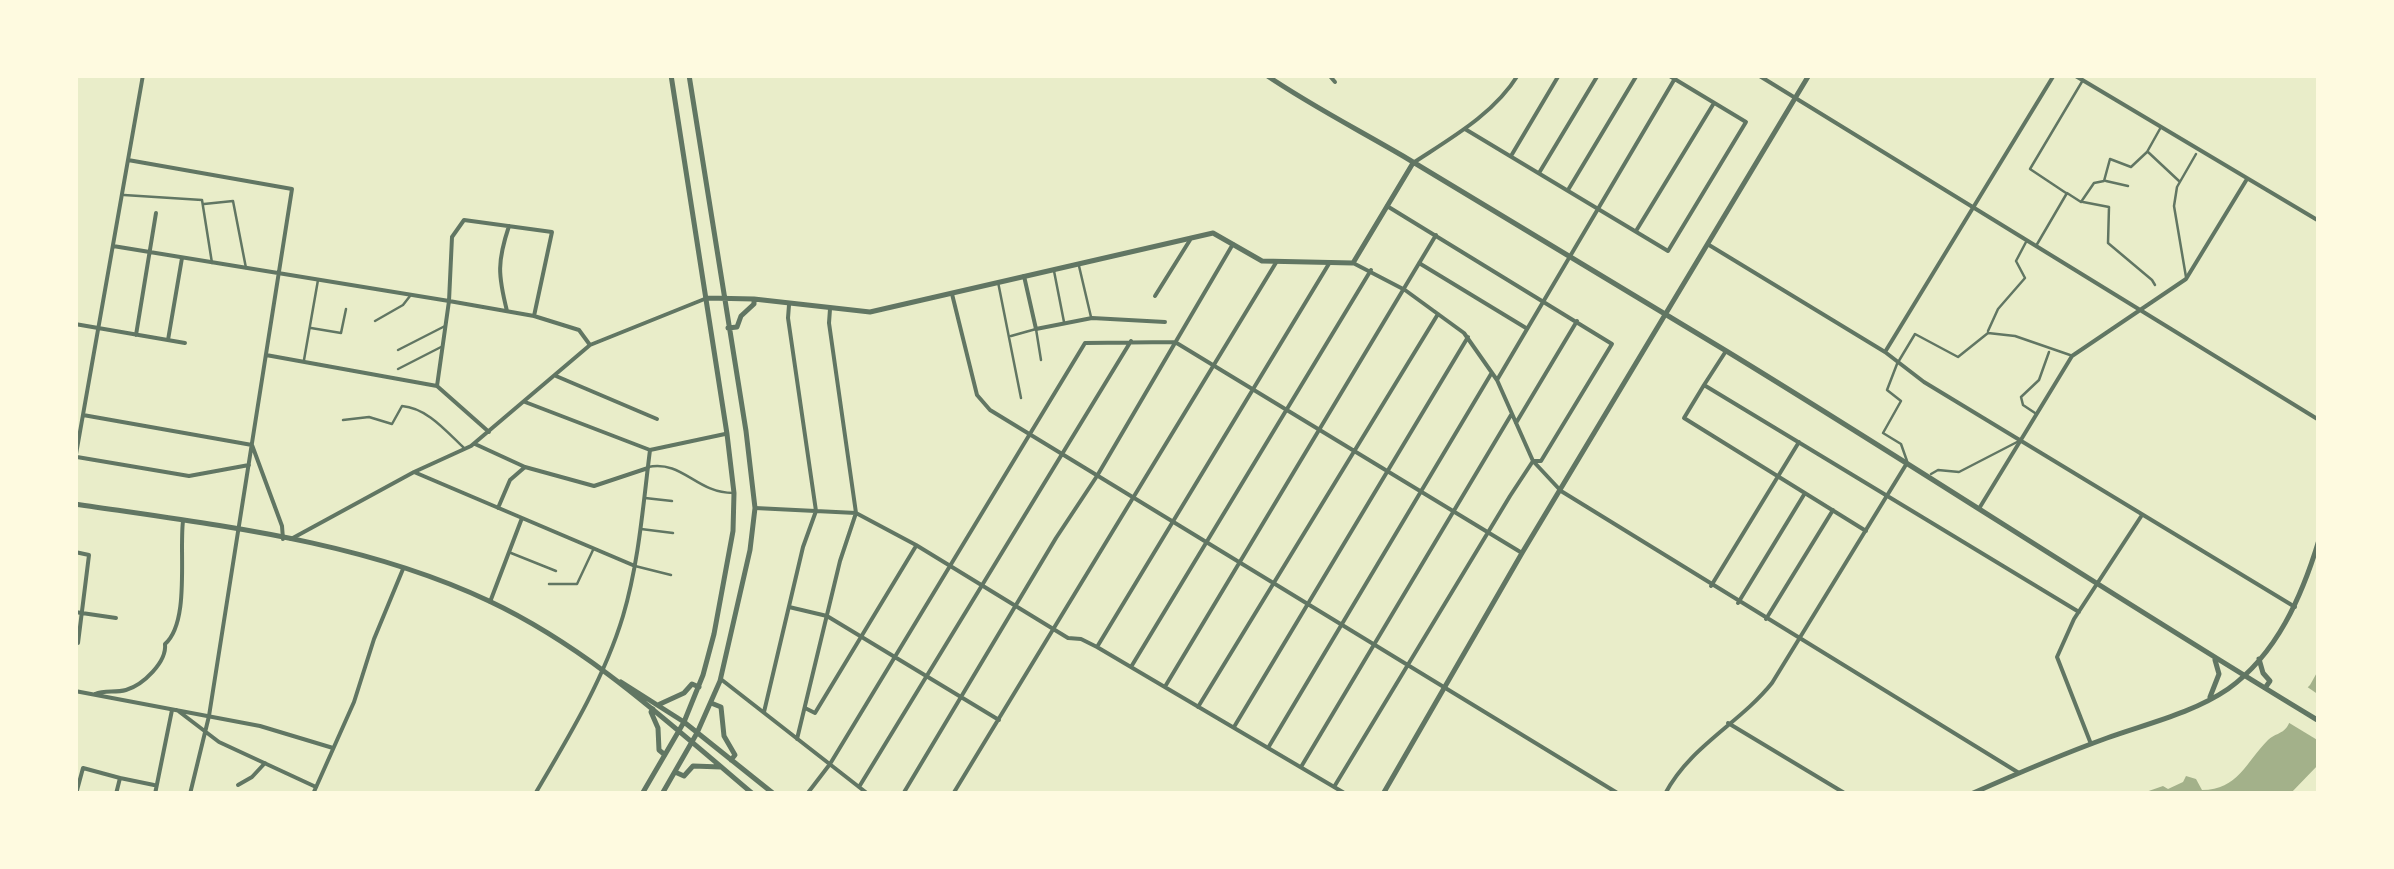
<!DOCTYPE html>
<html>
<head>
<meta charset="utf-8">
<style>
	body { margin:0 }
	#map { position:relative; width:2394px; height:869px; overflow:hidden; background:#e9edc9; font-family:"Exo 2",sans-serif }
	canvas { display:block }
	.frame { position:absolute; inset:0; border:78px solid #fefae0; pointer-events:none }
</style>
</head>
<body>
<div id="map">
<canvas width="2394" height="869"></canvas>
<div class="frame"></div>
</div>
<script>
const ctx = document.querySelector('canvas').getContext('2d');
ctx.lineJoin = 'round';
function paint(path, color) { ctx.fillStyle = color; ctx.fill(path, 'evenodd'); }
function trace(path, color, width, dash) { ctx.strokeStyle = color; ctx.lineWidth = width; ctx.lineCap = dash ? 'butt' : 'round'; ctx.setLineDash(dash || []); ctx.stroke(path); }
paint(new Path2D(`
	M 2319,669 L 2319,764 L 2290,794 L 2140,794 L 2163,786 L 2168,789 L 2183,782 L 2186,776 L 2196,779 L 2202,790 C 2238,790 2246,762 2268,740 C 2274,734 2282,734 2287,727 C 2292,720 2291,712 2291,704 L 2310,685 Z`), '#a3b18a');
paint(new Path2D(`
	M 2303,684 L 2319,695 L 2319,741 L 2286,721 L 2286,702 Z`), '#e9edc9');
trace(new Path2D(`
	M 2148,152 L 2179,181
	M 2106,181 L 2128,186
	M 2066,193 L 2030,169 L 2083,80
	M 2083,202 L 2109,207 L 2108,243 L 2152,280 L 2155,285
	M 2036,246 L 2067,193 L 2081,202 L 2094,183 L 2104,181 L 2110,159 L 2131,167 L 2147,152 L 2161,127
	M 1079,266 L 1091,317
	M 1054,271 L 1064,322
	M 2186,277 L 2174,206 L 2177,187 L 2196,154
	M 998,282 L 1021,398
	M 1988,331 L 1998,309 L 2025,278 L 2016,261 L 2026,242
	M 1011,336 L 1036,329 L 1041,360
	M 2035,413 L 2023,405 L 2021,397 L 2039,380 L 2049,352
	M 1907,461 L 1901,444 L 1883,433 L 1901,401 L 1887,390 L 1897,364 L 1915,334 L 1958,357 L 1988,333 L 2015,336 L 2070,355
	M 1931,474 L 1938,470 L 1959,472 L 2019,441`), '#617663', 2.5);
trace(new Path2D(`
	M 124,195 L 202,200 L 212,263
	M 204,204 L 233,201 L 246,268
	M 375,321 L 403,305 L 410,296
	M 311,328 L 341,333 L 346,309
	M 398,350 L 445,326
	M 304,360 L 318,280
	M 398,369 L 441,347
	M 343,420 L 369,417 L 392,424 L 402,406 C 427,408 446,431 464,448
	M 648,467 C 683,460 696,493 733,493
	M 645,498 L 672,501
	M 641,529 L 673,533
	M 511,553 L 556,571
	M 635,566 L 671,575
	M 549,584 L 577,584 L 593,550`), '#617663', 2.5);
trace(new Path2D(`
	M 471,75 L 471,76
	M 1329,75 L 1335,82
	M 1758,75 L 2319,420
	M 2074,75 L 2319,221
	M 1465,129 L 1668,251 L 1746,122 L 1668,75
	M 1511,156 L 1559,75
	M 128,160 L 292,189 L 209,716 L 190,794
	M 1413,163 C 1451,138 1494,114 1518,75
	M 1539,173 L 1598,75
	M 1568,190 L 1637,75
	M 1636,231 L 1714,103
	M 1709,245 L 1885,352 L 1924,382 L 2295,607
	M 113,246 L 449,301 L 452,237 L 464,220 L 552,232 L 534,316
	M 1419,263 L 1526,328
	M 1355,264 L 1405,290 L 1464,333 L 1497,380 L 1533,461 L 1561,491 L 2019,773
	M 1024,276 L 1036,329 L 1092,318 L 1165,322
	M 952,294 L 977,395 L 990,410 L 1619,794
	M 1155,296 L 1190,240
	M 507,311 C 498,275 497,262 509,226
	M 75,324 L 185,343
	M 136,335 L 156,213
	M 168,340 L 182,258
	M 1726,351 L 1704,385 L 2079,612
	M 1885,352 L 2054,75
	M 266,355 L 437,386 L 489,432
	M 556,376 L 657,419
	M 1497,380 L 1677,75
	M 1704,385 L 1684,418 L 1866,531
	M 437,386 L 449,301 L 534,316 L 579,330 L 590,345
	M 525,402 L 650,450 L 725,434
	M 83,415 L 252,445 L 282,526 L 283,539
	M 1516,423 L 1577,321
	M 475,444 L 525,467
	M 77,457 L 189,476 L 249,465
	M 75,460 L 143,75
	M 414,472 L 635,566
	M 1980,507 L 2072,356 L 2186,279 L 2247,179
	M 498,508 L 510,480 L 525,467 L 594,486 L 648,468
	M 755,508 L 856,513 L 916,545 L 1068,638 L 1081,639 L 1097,647 L 1346,794
	M 291,539 L 414,472 L 471,446 L 590,345 L 707,298
	M 75,552 L 89,555 L 78,643
	M 1711,586 L 1799,442
	M 490,602 L 522,518
	M 1738,603 L 1805,493
	M 789,607 L 827,616 L 999,720
	M 75,612 L 116,618
	M 1766,619 L 1833,510
	M 1097,647 L 1330,262
	M 1131,667 L 1371,270
	M 722,680 L 868,794
	M 1166,685 L 1436,235
	M 75,691 L 260,726 L 333,748
	M 95,694 C 105,690 115,693 126,690 C 143,685 167,662 165,644 C 190,622 179,553 183,521
	M 1198,707 L 1438,314
	M 805,708 L 815,713 L 916,546
	M 177,710 L 219,742 L 316,787
	M 764,712 L 803,547 L 816,511 L 788,318 L 789,305
	M 1728,723 L 1846,794
	M 1234,727 L 1468,337
	M 797,739 L 840,561 L 856,513 L 829,323 L 830,309
	M 2091,744 L 2057,657 L 2074,619 L 2142,515
	M 1268,748 L 1491,374
	M 1301,767 L 1511,415
	M 120,778 L 154,785
	M 238,785 L 252,777 L 265,763
	M 859,787 L 1131,341
	M 1334,787 L 1510,496 L 1533,461 L 1541,461 L 1612,344 L 1387,206
	M 76,794 L 83,768 L 120,778 L 116,794
	M 155,794 L 172,710
	M 313,794 L 354,702 L 374,639 L 403,569
	M 535,794 C 568,738 604,679 623,616 C 639,562 643,505 650,450
	M 807,794 L 830,764 L 1085,343 L 1175,342 L 1522,553
	M 903,794 L 1056,538 L 1097,476 L 1233,244
	M 953,794 L 1277,261
	M 1665,794 C 1690,746 1739,724 1772,683 L 1907,463`), '#617663', 4);
trace(new Path2D(`
	M 1266,75 C 1310,105 1357,129 1403,156 C 1511,222 1620,286 1728,352 C 1926,473 2120,601 2319,721
	M 707,298 L 754,299 L 870,312 L 1213,233 L 1262,261 L 1353,263 L 1413,163
	M 728,328 L 737,327 L 741,316 L 754,304 L 754,299
	M 75,504 C 215,525 360,540 489,601 C 589,648 670,724 753,794
	M 2259,659 L 2263,673 L 2270,681 L 2265,688
	M 621,682 L 684,722 L 774,794
	M 2210,697 L 2219,674 L 2215,660
	M 711,703 L 721,707 L 724,736 L 735,755 L 731,760
	M 660,704 L 684,693 L 692,684 L 699,687
	M 653,709 L 651,712 L 658,728 L 659,750 L 665,755
	M 675,772 L 684,776 L 693,766 L 721,767
	M 642,794 L 684,722 L 703,675 L 714,634 L 733,531 L 734,493 L 727,434 L 671,75
	M 662,794 L 697,733 L 720,681 L 750,550 L 755,508 L 746,431 L 689,75
	M 1383,794 L 1522,553 L 1809,75
	M 1971,794 C 2016,774 2060,755 2107,738 C 2146,724 2193,713 2228,689 C 2277,654 2302,596 2319,540`), '#617663', 5);
</script>
</body>
</html>
